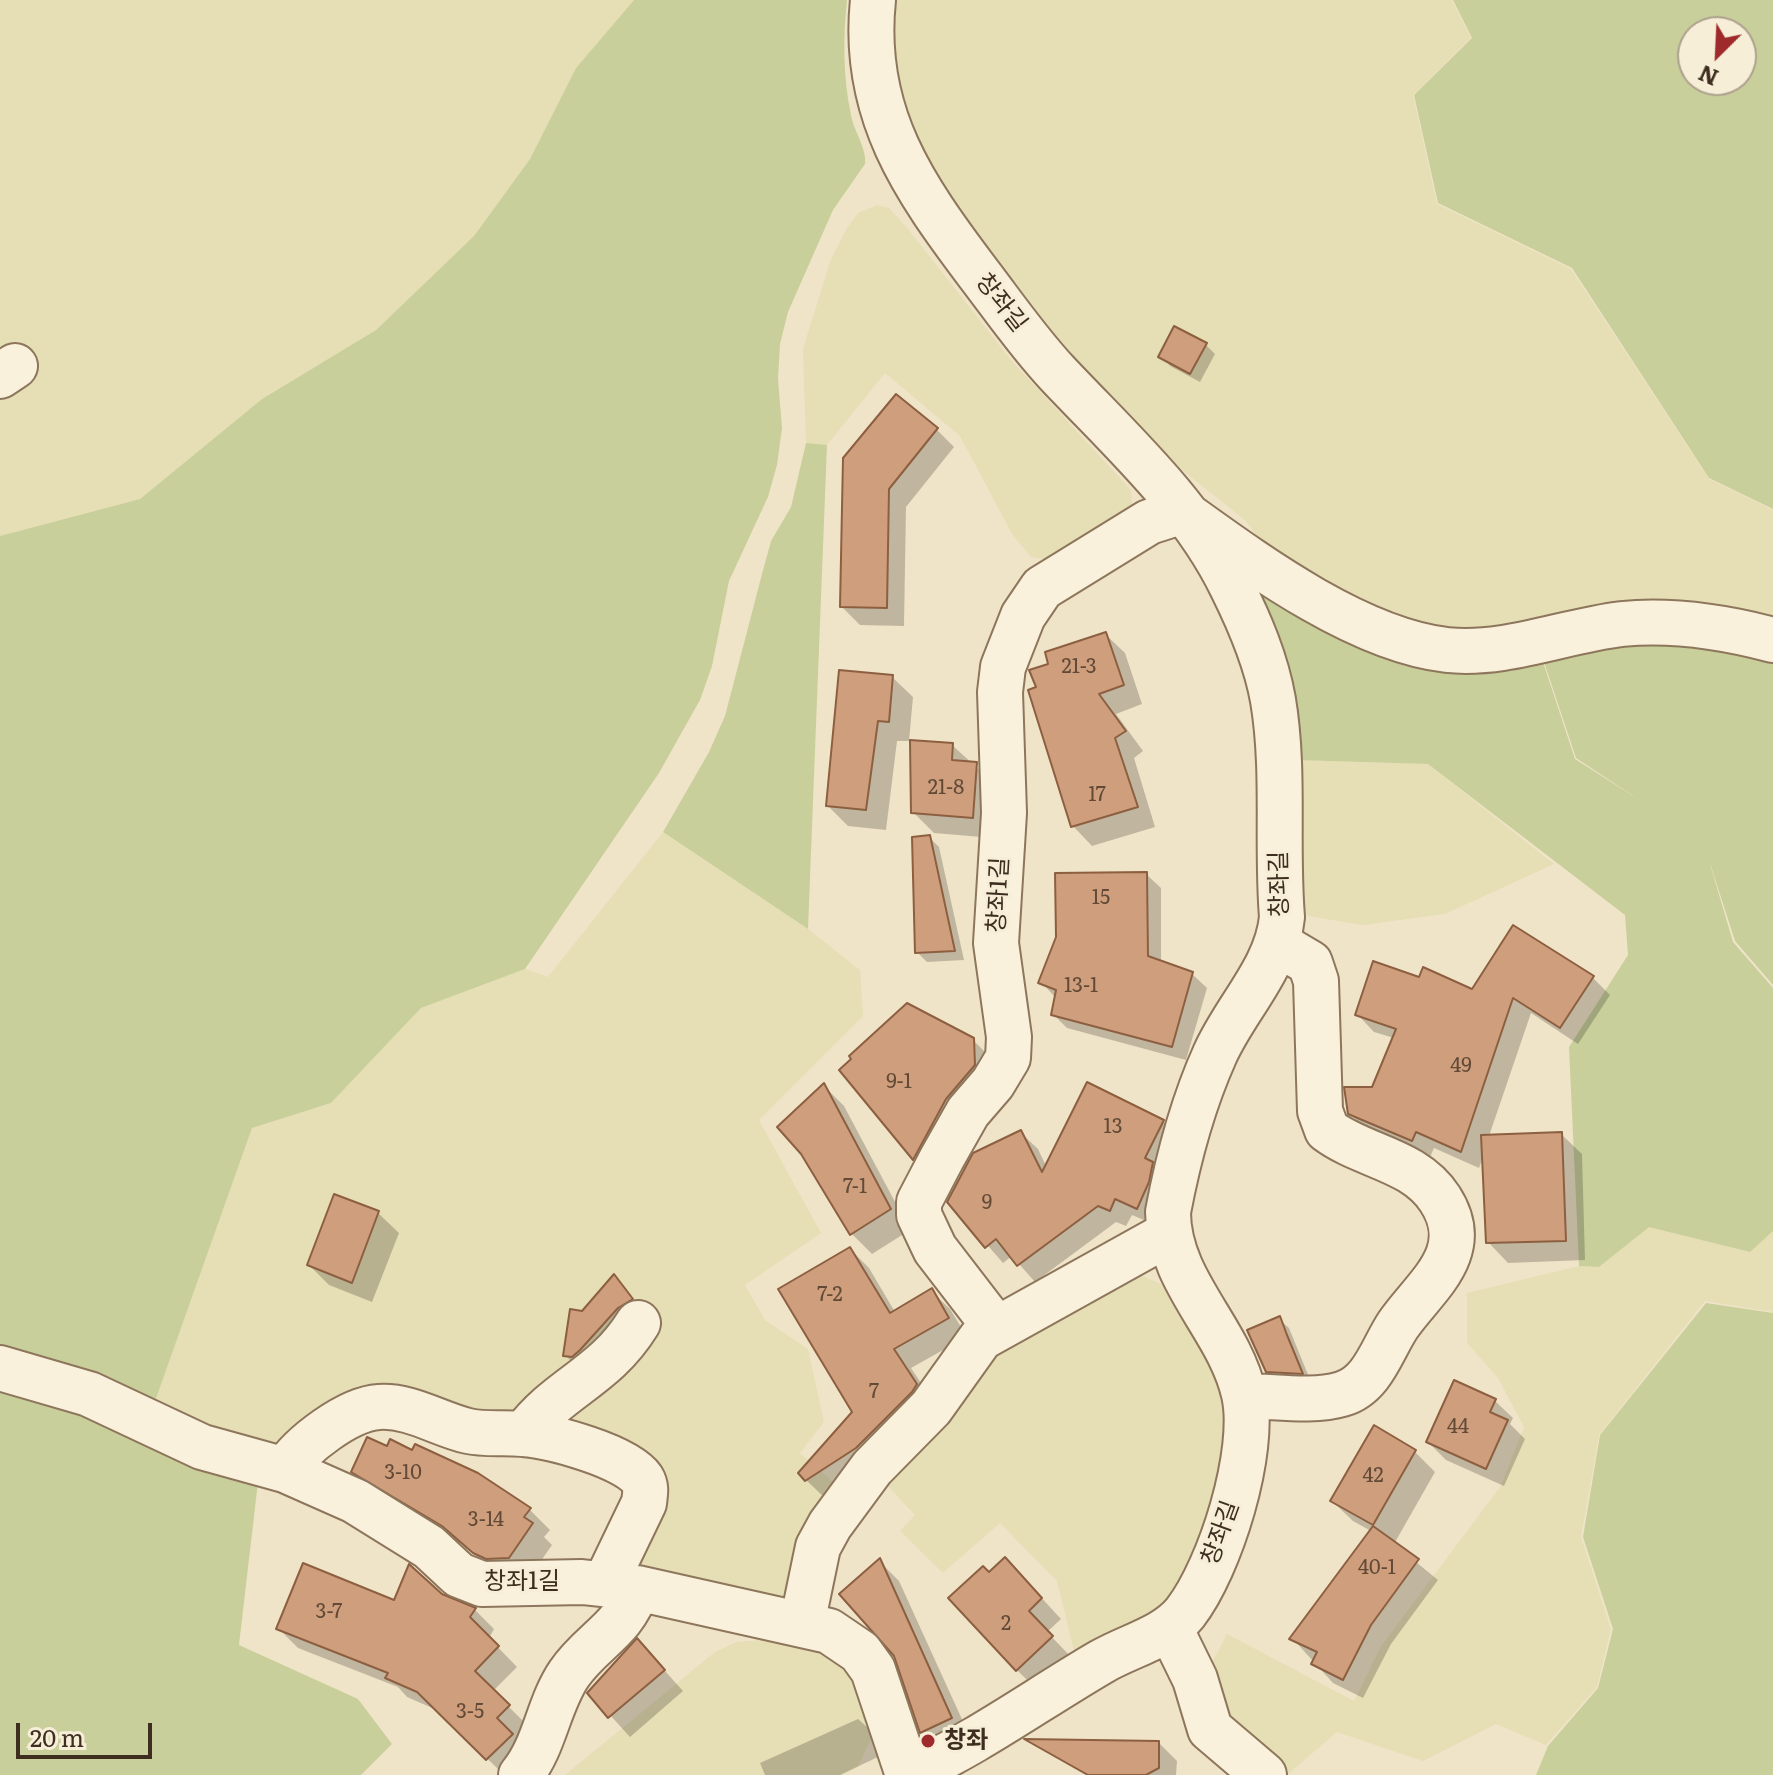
<!DOCTYPE html>
<html>
<head>
<meta charset="utf-8">
<style>
	body { margin:0 }
	#map { position:relative; width:1773px; height:1775px; overflow:hidden; background:#f0e4c8; font-family:Literata,serif }
	canvas { display:block }
	.north { position:absolute; left:1677px; top:16px; width:80px; height:80px; box-sizing:border-box; background:#f7eed8; border:2px solid #ada18e; border-radius:50%; rotate:204deg; font-size:22px; font-weight:700; line-height:32px; text-align:center; color:#3d2e20 }
	.north::after { content:''; display:block; margin:auto; width:28px; height:36px; background:#9e2a2b; clip-path:polygon(50% 0,100% 100%,50% 72%,0 100%) }
	.scale { position:absolute; left:16px; top:1723px; width:136px; height:36px; box-sizing:border-box; border:4px solid #3d2e20; border-top:0; padding-left:10px; font-size:24px; line-height:28px; white-space:nowrap; color:#3d2e20; -webkit-text-stroke:6px #f7eed8; paint-order:stroke }
</style>
</head>
<body>
<div id="map">
<canvas width="1773" height="1775"></canvas>
<div class="north">N</div>
<div class="scale">20 m</div>
</div>
<script>
const ctx = document.querySelector('canvas').getContext('2d');
ctx.lineJoin = 'round';
function paint(path, color) { ctx.fillStyle = color; ctx.fill(path, 'evenodd'); }
function trace(path, color, width, dash) { ctx.strokeStyle = color; ctx.lineWidth = width; ctx.lineCap = dash ? 'butt' : 'round'; ctx.setLineDash(dash || []); ctx.stroke(path); }
function drawText(font, color, halo, rows, align = 'center') {
  ctx.font = font + ' Literata,"Noto Sans KR",serif'; ctx.lineWidth = 6; ctx.setLineDash([]); ctx.textBaseline = 'middle'; ctx.strokeStyle = halo; ctx.fillStyle = color; for (const [text, x, y, turn = 0] of rows) {
    ctx.save(); ctx.translate(x, y); ctx.rotate((+turn || 0) * Math.PI / 180); ctx.textAlign = isNaN(turn) ? turn : align; if (halo) ctx.strokeText(text, 0, 0); ctx.fillText(text, 0, 0); ctx.restore();
  }
}
paint(new Path2D(`
	M 0,0 L 634,0 L 576,68 L 530,159 L 474,236 L 376,330 L 262,399 L 140,499 L 0,536 Z
	M 895,0 L 1452,0 L 1471,38 L 1413,95 L 1437,204 L 1571,269 L 1709,479 L 1773,510 L 1773,625 L 1463,636 L 1400,626 L 1271,556 L 1246,521 L 1168,459 L 1112,404 L 1022,300 L 916,149 L 896,79 L 892,38 Z
	M 877,205 L 889,208 L 908,229 L 1011,360 L 1131,490 L 1132,507 L 1060,561 L 1031,557 L 1012,534 L 960,436 L 885,373 L 827,445 L 806,443 L 803,349 L 811,323 L 831,259 L 847,228 L 858,213 Z
	M 1295,760 L 1428,764 L 1554,864 L 1445,914 L 1363,925 L 1308,916 L 1297,898 Z
	M 663,832 L 808,929 L 860,970 L 863,1016 L 759,1120 L 821,1233 L 745,1285 L 765,1320 L 808,1349 L 824,1422 L 800,1453 L 837,1485 L 787,1606 L 622,1575 L 663,1497 L 492,1416 L 295,1437 L 271,1447 L 254,1448 L 153,1407 L 252,1128 L 331,1103 L 421,1008 L 525,969 L 548,977 Z
	M 1649,1226 L 1749,1252 L 1773,1231 L 1773,1312 L 1705,1301 L 1599,1435 L 1581,1537 L 1611,1629 L 1597,1687 L 1546,1745 L 1496,1724 L 1423,1761 L 1337,1732 L 1287,1775 L 1282,1775 L 1230,1729 L 1211,1665 L 1227,1634 L 1354,1701 L 1381,1646 L 1500,1487 L 1524,1427 L 1498,1378 L 1467,1343 L 1467,1293 L 1579,1266 L 1599,1267 Z
	M 1139,1274 L 1165,1286 L 1188,1307 L 1207,1337 L 1227,1408 L 1226,1453 L 1196,1550 L 1175,1594 L 1159,1611 L 1075,1655 L 1057,1581 L 1000,1523 L 943,1573 L 900,1531 L 915,1515 L 880,1478 L 983,1356 Z
	M 772,1639 L 815,1640 L 858,1671 L 877,1727 L 858,1767 L 843,1775 L 565,1775 L 715,1652 L 737,1642 Z`), '#e6deb5');
paint(new Path2D(`
	M 634,0 L 847,0 C 843,39 843,77 851,115 C 854,132 867,148 865,164 L 833,210 L 788,312 L 780,344 L 778,379 L 782,428 L 777,465 L 768,497 L 729,581 L 712,666 L 700,700 L 659,773 L 525,969 L 421,1008 L 331,1103 L 252,1128 L 153,1407 L 0,1358 L 0,536 L 140,499 L 262,399 L 376,330 L 474,236 L 530,159 L 576,68 Z
	M 1453,0 L 1773,0 L 1773,509 L 1709,478 L 1572,268 L 1438,203 L 1414,95 L 1472,38 ZM 1693,32 L 1741,32 L 1741,80 L 1693,80 Z
	M 806,443 L 827,445 L 808,929 L 663,832 L 709,752 L 725,716 L 762,574 L 771,541 L 791,507 Z
	M 1251,582 L 1542,659 L 1575,759 L 1641,801 L 1576,758 L 1543,659 L 1632,638 L 1773,656 L 1773,985 L 1735,941 L 1708,857 L 1733,942 L 1773,988 L 1773,1231 L 1750,1252 L 1649,1227 L 1599,1267 L 1579,1266 L 1569,1047 L 1628,955 L 1625,915 L 1428,764 L 1295,760 Z
	M 1706,1303 L 1773,1313 L 1773,1775 L 1536,1775 L 1548,1746 L 1598,1688 L 1613,1629 L 1583,1537 L 1600,1435 Z
	M 0,1384 L 73,1401 L 258,1482 L 239,1645 L 358,1699 L 392,1744 L 361,1775 L 0,1775 Z`), '#c9cf9b');
paint(new Path2D(`
	M 1206,345 L 1215,354 L 1200,382 L 1170,366 L 1161,356 Z
	M 936,429 L 954,447 L 906,507 L 904,626 L 860,625 L 842,607 L 845,459 Z
	M 1105,634 L 1125,653 L 1142,704 L 1116,714 L 1143,751 L 1134,758 L 1155,827 L 1092,846 L 1073,826 L 1030,691 Z
	M 892,677 L 913,697 L 909,741 L 897,741 L 886,830 L 848,826 L 828,806 Z
	M 952,745 L 996,785 L 993,838 L 934,833 L 913,812 Z
	M 929,837 L 939,847 L 964,960 L 927,962 L 917,952 Z
	M 1146,874 L 1161,888 L 1161,963 L 1192,974 L 1207,988 L 1186,1060 L 1067,1028 L 1053,1014 L 1055,997 L 1041,982 Z
	M 1592,977 L 1610,995 L 1578,1044 L 1531,1013 L 1489,1136 L 1561,1134 L 1582,1154 L 1585,1260 L 1508,1263 L 1488,1242 L 1484,1154 L 1479,1168 L 1434,1148 L 1430,1157 L 1367,1130 L 1349,1113 L 1374,1089 L 1394,1038 L 1374,1032 L 1357,1014 L 1420,979 L 1473,991 Z
	M 972,1039 L 988,1055 L 929,1173 L 842,1070 Z
	M 824,1086 L 844,1106 L 910,1230 L 872,1254 L 852,1234 Z
	M 1163,1121 L 1180,1138 L 1153,1224 L 1132,1215 L 1126,1226 L 1116,1222 L 1035,1282 L 1012,1256 L 1003,1263 L 950,1202 L 1021,1133 L 1038,1149 L 1047,1168 Z
	M 335,1197 L 378,1213 L 399,1233 L 372,1302 L 329,1285 L 309,1265 Z
	M 850,1249 L 869,1268 L 895,1312 L 931,1291 L 950,1309 L 961,1327 L 961,1340 L 911,1368 L 935,1404 L 825,1498 L 806,1480 L 855,1412 Z
	M 623,1286 L 641,1310 L 575,1365 L 565,1355 L 583,1313 Z
	M 1279,1319 L 1289,1328 L 1311,1382 L 1278,1381 L 1268,1371 Z
	M 1495,1401 L 1513,1418 L 1510,1424 L 1525,1439 L 1504,1486 L 1446,1460 L 1428,1442 Z
	M 1415,1452 L 1435,1472 L 1394,1544 L 1438,1580 L 1391,1644 L 1363,1698 L 1333,1683 L 1292,1638 L 1371,1531 L 1353,1521 L 1332,1501 Z
	M 353,1471 L 530,1510 L 550,1530 L 544,1537 L 552,1545 L 529,1578 L 495,1573 L 465,1546 L 373,1492 Z
	M 879,1561 L 899,1581 L 971,1739 L 942,1752 L 922,1732 Z
	M 989,1575 L 1025,1580 L 1061,1619 L 1047,1632 L 1072,1658 L 1037,1690 L 1017,1670 Z
	M 441,1595 L 475,1610 L 494,1629 L 489,1638 L 517,1667 L 493,1691 L 528,1726 L 515,1739 L 531,1754 L 504,1775 L 439,1711 L 407,1697 L 398,1687 L 298,1648 L 279,1629 Z
	M 638,1641 L 683,1691 L 630,1737 L 590,1693 Z
	M 858,1719 L 868,1728 L 880,1756 L 840,1775 L 765,1775 L 760,1763 Z
	M 1159,1743 L 1177,1761 L 1176,1775 L 1109,1775 Z`), '#0003');
const building = new Path2D(`
	M 1174,326 L 1207,343 L 1190,374 L 1158,357 Z
	M 896,394 L 938,428 L 889,489 L 887,608 L 840,607 L 843,458 Z
	M 1106,632 L 1124,685 L 1099,694 L 1126,731 L 1115,738 L 1138,807 L 1071,827 L 1028,690 L 1036,687 L 1029,670 L 1048,664 L 1045,652 Z
	M 839,670 L 893,675 L 889,722 L 878,721 L 866,810 L 826,806 Z
	M 910,740 L 953,743 L 952,760 L 977,762 L 973,818 L 911,813 Z
	M 930,835 L 955,951 L 915,953 L 912,837 Z
	M 1147,872 L 1148,956 L 1193,972 L 1172,1047 L 1051,1015 L 1056,990 L 1038,983 L 1056,937 L 1055,873 Z
	M 1513,925 L 1594,976 L 1560,1028 L 1513,998 L 1461,1152 L 1416,1132 L 1412,1141 L 1348,1114 L 1344,1087 L 1372,1087 L 1396,1029 L 1355,1015 L 1373,961 L 1419,977 L 1423,967 L 1472,989 Z
	M 907,1003 L 974,1038 L 975,1065 L 946,1099 L 913,1160 L 839,1070 L 851,1059 L 849,1056 Z
	M 1087,1082 L 1164,1120 L 1145,1158 L 1153,1162 L 1149,1182 L 1137,1209 L 1115,1199 L 1110,1211 L 1098,1206 L 1017,1266 L 996,1239 L 985,1248 L 947,1202 L 973,1153 L 1021,1130 L 1042,1172 Z
	M 824,1083 L 891,1209 L 850,1235 L 801,1154 L 777,1127 Z
	M 1562,1132 L 1566,1241 L 1486,1243 L 1481,1135 Z
	M 334,1194 L 379,1211 L 352,1283 L 307,1265 Z
	M 850,1247 L 890,1313 L 932,1288 L 949,1318 L 894,1349 L 917,1384 L 912,1392 L 856,1448 L 805,1481 L 798,1473 L 852,1412 L 778,1289 Z
	M 614,1274 L 633,1299 L 618,1308 L 580,1350 L 572,1357 L 563,1356 L 570,1309 L 582,1311 Z
	M 1280,1316 L 1287,1335 L 1303,1374 L 1266,1372 L 1247,1330 Z
	M 1454,1380 L 1496,1399 L 1490,1412 L 1508,1420 L 1486,1469 L 1426,1442 Z
	M 1374,1425 L 1416,1450 L 1373,1525 L 1330,1501 Z
	M 367,1437 L 387,1446 L 390,1439 L 412,1450 L 415,1444 L 478,1473 L 531,1508 L 524,1517 L 533,1523 L 509,1558 L 486,1559 L 473,1553 L 442,1526 L 351,1472 Z
	M 1373,1526 L 1419,1559 L 1371,1625 L 1343,1680 L 1311,1664 L 1317,1652 L 1289,1639 Z
	M 1005,1557 L 1042,1598 L 1029,1611 L 1053,1636 L 1016,1671 L 948,1598 L 983,1566 L 989,1572 Z
	M 880,1558 L 952,1718 L 920,1733 L 894,1656 L 839,1594 Z
	M 303,1563 L 394,1600 L 409,1564 L 442,1594 L 476,1608 L 470,1617 L 499,1646 L 475,1671 L 510,1705 L 497,1718 L 513,1734 L 486,1760 L 417,1692 L 385,1678 L 388,1673 L 276,1629 Z
	M 637,1638 L 665,1670 L 608,1718 L 587,1693 Z
	M 1024,1739 L 1159,1741 L 1159,1768 L 1146,1775 L 1088,1775 Z`);
paint(building, '#cf9f7d');
trace(building, '#8d5f41', 2);
const minor = new Path2D(`
	M 873,0 C 861,113 914,188 978,273 C 1004,307 1028,342 1057,373 C 1119,439 1192,504 1232,587 C 1250,623 1266,660 1273,700 C 1285,771 1276,845 1282,917 C 1277,969 1236,1007 1215,1054 C 1193,1103 1178,1159 1168,1212 C 1168,1282 1229,1328 1244,1394 C 1257,1451 1220,1568 1185,1613 C 1165,1638 1128,1646 1101,1662 C 1036,1700 976,1744 907,1775
	M 0,376 L 15,366
	M 995,1327 L 935,1249 L 919,1215 L 919,1202 L 942,1158 L 968,1112 L 993,1083 L 1008,1058 L 1009,1037 L 996,943 L 1004,813 L 1000,692 L 1003,667 L 1023,616 L 1042,588 L 1149,522 L 1174,514 L 1188,516 C 1259,567 1359,640 1447,650 C 1507,656 1563,631 1622,624 C 1673,619 1724,627 1773,640
	M 0,1368 L 89,1394 L 202,1447 L 285,1470 L 355,1501 L 429,1547 L 459,1575 L 482,1584 L 582,1582 L 637,1588 L 829,1631 L 860,1652 L 873,1670 L 908,1775
	M 1245,1396 C 1275,1396 1312,1403 1342,1394 C 1373,1385 1382,1349 1398,1325 C 1424,1287 1475,1253 1440,1199 C 1414,1159 1363,1157 1327,1130 L 1320,1111 L 1316,981 L 1310,963 L 1278,944
	M 524,1434 C 560,1386 604,1378 638,1323
	M 285,1470 C 301,1445 348,1409 379,1407 C 411,1405 438,1424 468,1431 C 486,1435 504,1432 523,1434 C 551,1436 626,1456 642,1479 C 647,1487 645,1494 644,1503 L 605,1584
	M 802,1624 L 818,1547 L 830,1525 L 872,1468 L 931,1408 L 981,1338 L 1168,1234
	M 1170,1628 L 1195,1679 L 1210,1729 L 1264,1775
	M 521,1775 C 545,1746 548,1705 569,1674 C 592,1640 624,1631 637,1588`);
trace(minor, '#8d765c', 48);
trace(minor, '#faf1dc', 44);
for (const [x, y, r, color] of [
	[928,1741,8,"#9e2a2b"]
]) { const dot = new Path2D(); dot.arc(x, y, r, 0, 2 * Math.PI); ctx.fillStyle = color; ctx.fill(dot); trace(dot, '#f7eed8', 3); }
drawText('20px', '#624a37', null, [
	["21-3",1079,667],
	["21-8",946,788],
	["17",1097,795],
	["15",1101,898],
	["13-1",1081,986],
	["49",1461,1066],
	["9-1",899,1082],
	["13",1113,1127],
	["7-1",855,1187],
	["9",987,1203],
	["7-2",830,1295],
	["7",874,1392],
	["44",1458,1427],
	["3-10",403,1473],
	["42",1373,1476],
	["3-14",486,1520],
	["40-1",1377,1568],
	["3-7",329,1612],
	["2",1006,1624],
	["3-5",470,1712]
]);
drawText('24px', '#3d2e20', '#f7eed8', [
	["창좌길",1001,303,52],
	["창좌길",1280,884,-91],
	["창좌1길",999,895,-87],
	["창좌길",1221,1533,-70],
	["창좌1길",522,1582]
]);
drawText('bold 24px', '#3d2e20', '#f7eed8', [
	["창좌",944,1741]
], 'left');
</script>
</body>
</html>
